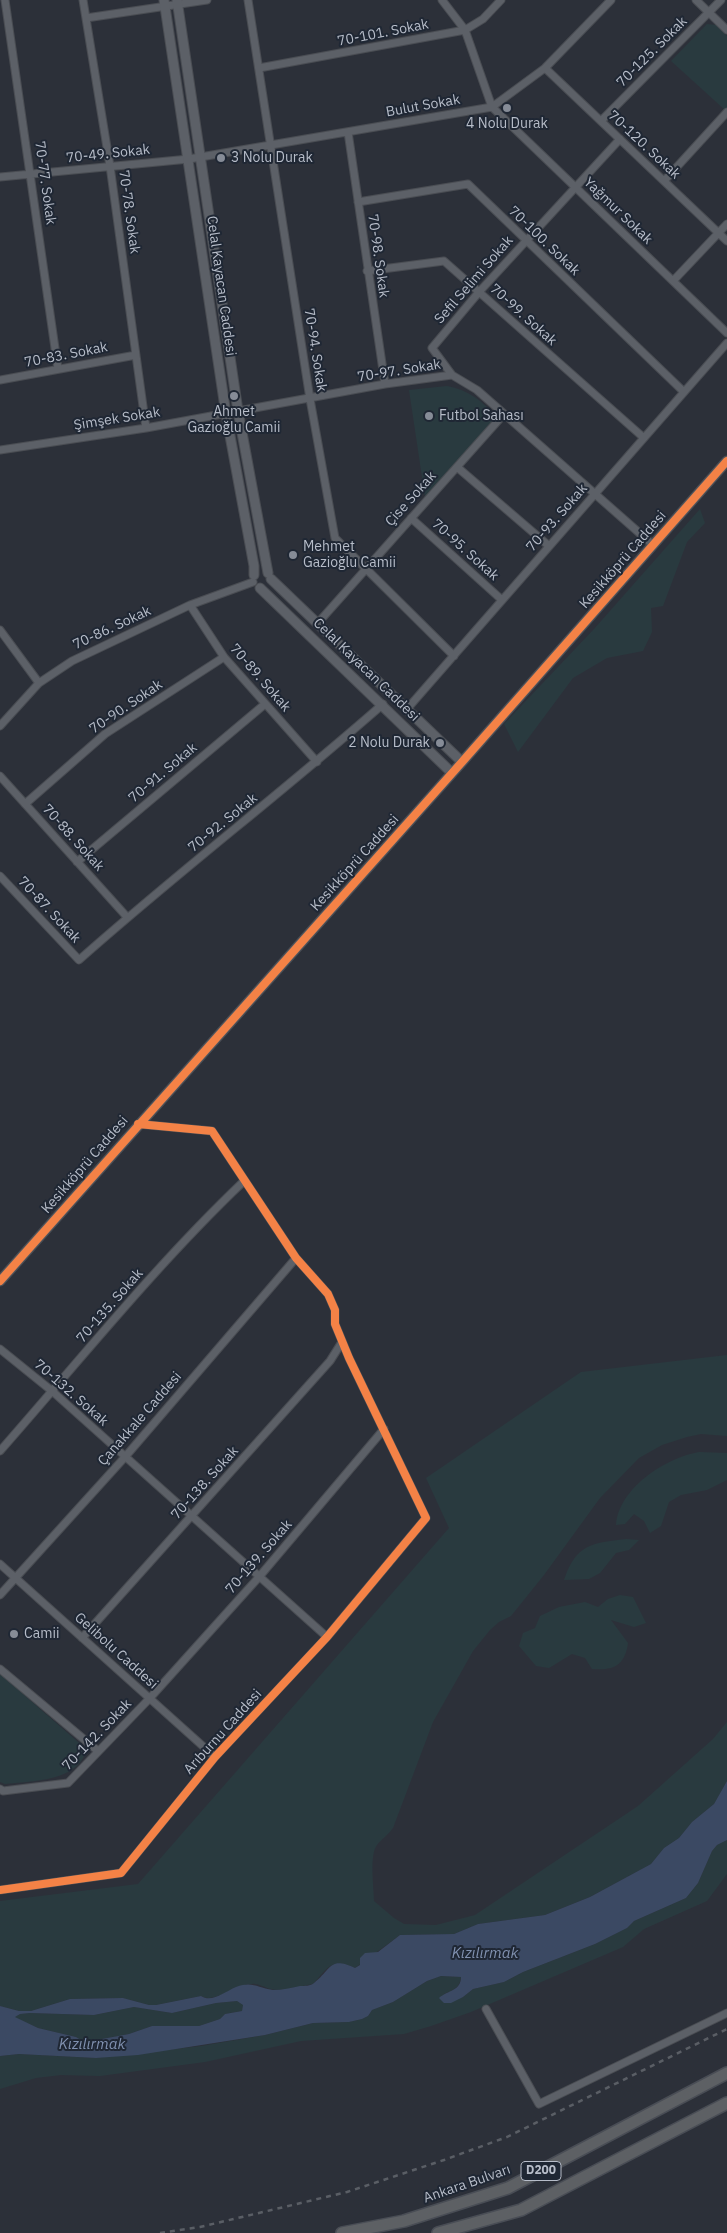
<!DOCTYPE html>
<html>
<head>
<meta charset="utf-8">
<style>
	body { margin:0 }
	canvas { display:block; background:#2c3039 }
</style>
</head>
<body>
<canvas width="727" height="2233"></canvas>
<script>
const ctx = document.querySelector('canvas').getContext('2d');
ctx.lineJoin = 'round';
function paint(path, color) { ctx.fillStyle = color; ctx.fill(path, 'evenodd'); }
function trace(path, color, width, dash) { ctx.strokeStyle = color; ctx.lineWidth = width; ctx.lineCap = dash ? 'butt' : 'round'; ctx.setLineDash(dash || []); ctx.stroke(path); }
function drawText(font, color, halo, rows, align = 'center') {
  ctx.font = font + ' "IBM Plex Sans",sans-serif'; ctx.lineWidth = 4; ctx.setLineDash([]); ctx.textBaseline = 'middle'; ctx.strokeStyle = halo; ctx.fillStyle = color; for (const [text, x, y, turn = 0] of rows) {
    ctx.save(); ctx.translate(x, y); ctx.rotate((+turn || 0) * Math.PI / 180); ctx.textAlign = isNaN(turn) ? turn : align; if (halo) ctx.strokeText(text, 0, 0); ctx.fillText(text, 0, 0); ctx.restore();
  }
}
paint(new Path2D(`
	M 707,24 L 716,25 L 727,36 L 727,108 L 725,110 L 671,61 Z
	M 447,386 C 468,390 484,401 496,418 L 425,497 L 409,390 Z
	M 700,509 L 705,523 L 687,542 L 663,606 L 651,608 L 652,632 L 643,651 L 607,658 L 573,678 L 518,752 L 504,724 L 594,629 Z
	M 727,1355 L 727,1436 L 701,1434 L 687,1437 L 662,1445 L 639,1458 L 600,1498 L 544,1575 L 511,1616 L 499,1622 L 490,1630 L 473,1651 L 433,1722 L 393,1828 C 388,1835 382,1839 377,1845 C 369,1855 374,1888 374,1901 L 394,1918 L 404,1924 L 436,1925 L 475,1915 L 638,1806 L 713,1739 L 727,1722 L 727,1781 L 714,1804 L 692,1822 L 679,1838 L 664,1848 L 651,1864 L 590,1897 L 545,1915 L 478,1924 L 454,1934 L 400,1935 L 355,1968 C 332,1957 328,1967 313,1984 C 300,1986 284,1992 271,1989 C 265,1988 258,1983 252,1984 C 235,1984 215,2004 201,1996 L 156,2005 L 149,2005 L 123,1998 L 70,1999 L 31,2011 L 19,2011 L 0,2006 L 0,1901 L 138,1884 L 449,1528 L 426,1478 L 581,1372 Z
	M 699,1452 L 727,1453 L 727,1480 L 707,1490 L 681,1495 L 669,1502 L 661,1526 L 650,1533 L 644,1521 L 634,1514 L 625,1524 L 616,1525 C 619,1488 665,1458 699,1452 Z
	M 626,1539 L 639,1540 L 629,1550 L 616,1553 L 600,1573 L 589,1579 L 564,1580 C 576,1544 592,1543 626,1539 Z
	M 620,1595 L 633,1597 L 646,1623 L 634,1627 L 611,1620 L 628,1643 C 625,1665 614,1671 592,1669 L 585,1658 L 572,1654 L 549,1668 L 536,1666 L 519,1646 L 523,1633 L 535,1628 L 540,1616 L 559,1607 L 585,1602 L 598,1607 L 608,1599 Z
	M 0,1674 L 86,1749 C 80,1782 30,1781 5,1784 L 0,1782 Z
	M 727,1840 L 727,1874 L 707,1901 L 644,1929 L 623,1947 L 471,2012 L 431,2026 L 404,2034 L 301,2041 L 205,2062 L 100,2076 L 61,2075 L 36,2078 L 0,2089 L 0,2056 L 19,2054 L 96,2058 L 201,2046 L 265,2035 L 313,2023 L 349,2022 L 362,2019 L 368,2016 L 372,2010 L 393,2002 L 427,1981 L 441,1976 L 461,1977 C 460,1988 453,1990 444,1994 L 463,1997 L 473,1989 L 504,1982 L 523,1972 L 595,1944 L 627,1928 L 634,1921 L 686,1898 L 698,1883 L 712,1851 L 717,1845 Z
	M 237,2001 L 243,2005 L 242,2011 L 225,2014 L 220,2019 L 199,2026 L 152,2026 L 129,2034 L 91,2041 L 81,2040 L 76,2037 L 38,2028 L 14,2017 L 20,2014 L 30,2013 L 94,2015 L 134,2007 L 172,2013 L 216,2003 Z`), '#293a3f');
paint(new Path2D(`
	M 727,1781 L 727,1840 L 717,1845 L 712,1851 L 698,1883 L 686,1898 L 634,1921 L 627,1928 L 595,1944 L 523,1972 L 504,1982 L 473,1989 L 463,1997 L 451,2003 L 444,2003 L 439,1998 C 448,1990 461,1991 461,1977 L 441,1976 L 427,1981 L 393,2002 L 372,2010 L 368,2016 L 362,2019 L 349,2022 L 313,2023 L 265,2035 L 138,2055 L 96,2058 L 19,2054 L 0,2056 L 0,2006 L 19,2011 L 31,2011 L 70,1999 L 123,1998 L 149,2005 L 156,2005 L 201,1996 C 212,2003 224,1992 236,1987 C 253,1981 257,1988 273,1990 C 282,1990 291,1988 300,1986 C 304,1986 311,1986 314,1983 C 332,1969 329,1956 355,1968 L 360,1965 L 360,1958 L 365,1953 L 378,1952 L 400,1935 L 454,1934 L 478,1924 L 545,1915 L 590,1897 L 651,1864 L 664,1848 L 679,1838 L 692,1822 L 714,1804 ZM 237,2001 L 243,2005 L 242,2011 L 225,2014 L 220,2019 L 199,2026 L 152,2026 L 129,2034 L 91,2041 L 81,2040 L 76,2037 L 38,2028 L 15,2017 L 20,2014 L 30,2013 L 94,2015 L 134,2007 L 172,2013 L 216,2003 Z`), '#3b4963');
const minor = new Path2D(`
	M 5,0 L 58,369
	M 83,0 L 110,166 L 146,428
	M 248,0 L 310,399 L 335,538 L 454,656
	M 442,0 L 465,30 L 492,107 L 727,333
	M 696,0 L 727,30
	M 86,18 L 207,0
	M 259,68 L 465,30 L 483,19 L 501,0
	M 545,68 L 727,241
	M 601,121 L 721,0
	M 348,132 L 385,384
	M 0,177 L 189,159 L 492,107 L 545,68 L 611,0
	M 664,181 L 727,112
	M 358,202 L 468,184 L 684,392
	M 367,271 L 444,261 L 644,438
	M 673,281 L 727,224
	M 452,375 L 432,348 L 479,292 L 620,139
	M 0,380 L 136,355
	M 0,450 L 146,428 L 385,384 L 452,375 L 477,390 L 653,545
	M 457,467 L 549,546
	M 411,518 L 502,600
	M 190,605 L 224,657 L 317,762
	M 317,624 L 504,414
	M 0,630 L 39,683
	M 407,709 L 727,343
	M 0,726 L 39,683 L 72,661 L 190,605 L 253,582
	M 0,776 L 127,917
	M 25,804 L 105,734 L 224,657
	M 77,862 L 265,704
	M 0,876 L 79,960 C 178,872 283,792 383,704
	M 0,1349 L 52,1391 L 327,1637
	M 0,1451 C 80,1360 156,1265 243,1182
	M 0,1564 L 215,1757
	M 0,1595 L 125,1457 L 296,1258
	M 82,1638 L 330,1361 L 342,1342
	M 0,1669 L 98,1751
	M 0,1789 L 3,1791 L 68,1783 L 150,1698 L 259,1577 L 384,1429
	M 0,1890 L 121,1873 L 215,1757 L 327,1637 L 426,1518 L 349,1358 L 335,1324 L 335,1310 L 328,1294 L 296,1258 L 212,1131 L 138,1124
	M 486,2009 L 539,2104 L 727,2013`);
const tertiary = new Path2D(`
	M 164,0 L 226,414 L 254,566 L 254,575
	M 177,0 L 238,411 L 268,573
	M 271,579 L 462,762
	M 260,588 L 452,773
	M 0,1281 L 462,762 L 727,461`);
const trunk = new Path2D(`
	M 342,2233 L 404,2221 L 508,2188 L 727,2073
	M 438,2233 L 521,2210 L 727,2103`);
trace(minor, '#4a4d53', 9);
trace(tertiary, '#4a4d53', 11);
trace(trunk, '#494d55', 14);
trace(minor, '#5c6067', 7);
trace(tertiary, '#5c6067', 9);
trace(trunk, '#5d6064', 11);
trace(new Path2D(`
	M 160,2233 L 200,2227 L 347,2192 L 444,2160 L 507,2137 L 727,2029`), '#5a5e65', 2.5, [5, 5]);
trace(new Path2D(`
	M 0,1281 L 462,762 L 727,461
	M 0,1890 L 121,1873 L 215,1757 L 327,1637 L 426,1518 L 349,1358 L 335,1324 L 335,1310 L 328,1294 L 296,1258 L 212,1131 L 138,1124`), '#f48246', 8);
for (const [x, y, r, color] of [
	[507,108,5,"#868c97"],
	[221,158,5,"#868c97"],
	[234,396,5,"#868c97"],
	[429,416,5,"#868c97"],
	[293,555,5,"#868c97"],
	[440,743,5,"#868c97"],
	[14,1634,5,"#868c97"]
]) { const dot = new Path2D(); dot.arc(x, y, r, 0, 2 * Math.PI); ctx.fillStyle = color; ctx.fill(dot); trace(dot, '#1f2734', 2); }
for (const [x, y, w] of [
	[541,2171,40]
]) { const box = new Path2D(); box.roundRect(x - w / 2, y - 9.5, w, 19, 4); ctx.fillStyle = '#1f2734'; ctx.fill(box); trace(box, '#b7bdc9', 1); }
drawText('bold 12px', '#b7bdc9', null, [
	["D200",541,2171]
]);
drawText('14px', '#b7bdc9', '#1f2734', [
	["70-101. Sokak",383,33,-11],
	["70-125. Sokak",652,52,-45],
	["Bulut Sokak",423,106,-10],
	["70-120. Sokak",644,145,43],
	["70-49. Sokak",108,154,-6],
	["70-77. Sokak",45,183,82],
	["Yağmur Sokak",618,211,44],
	["70-78. Sokak",129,212,82],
	["70-100. Sokak",544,241,44],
	["70-98. Sokak",378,256,82],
	["Sefil Selimi Sokak",474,280,-49],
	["Celal Kayacan Caddesi",221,286,82],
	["70-99. Sokak",523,315,42],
	["70-94. Sokak",315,350,81],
	["70-83. Sokak",66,355,-11],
	["70-97. Sokak",399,371,-9],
	["Şimşek Sokak",117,419,-9],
	["Çise Sokak",411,499,-48],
	["70-93. Sokak",557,518,-49],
	["70-95. Sokak",465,550,42],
	["Kesikköprü Caddesi",623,560,-49],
	["70-86. Sokak",112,628,-25],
	["Celal Kayacan Caddesi",366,670,44],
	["70-89. Sokak",260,678,49],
	["70-90. Sokak",126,707,-34],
	["70-91. Sokak",163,773,-40],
	["70-92. Sokak",223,823,-39],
	["70-88. Sokak",73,838,48],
	["Kesikköprü Caddesi",355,863,-48],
	["70-87. Sokak",49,910,47],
	["Kesikköprü Caddesi",85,1165,-49],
	["70-135. Sokak",110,1306,-49],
	["70-132. Sokak",71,1393,41],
	["Çanakkale Caddesi",140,1419,-49],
	["70-138. Sokak",205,1483,-48],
	["70-139. Sokak",259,1557,-49],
	["Gelibolu Caddesi",116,1651,42],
	["Arıburnu Caddesi",223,1732,-48],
	["70-142. Sokak",97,1735,-46],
	["Ankara Bulvarı",467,2184,-19]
]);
drawText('14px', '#b7bdc9', '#1f2734', [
	["4 Nolu Durak",507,124,"center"],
	["3 Nolu Durak",231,158],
	["Ahmet",234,412,"center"],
	["Gazioğlu Camii",234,428,"center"],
	["Futbol Sahası",439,416],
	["Mehmet",303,547],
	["Gazioğlu Camii",303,563],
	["2 Nolu Durak",430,743,"right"],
	["Camii",24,1634]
], 'left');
drawText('italic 15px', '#8091b0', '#1f2734', [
	["Kızılırmak",485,1954],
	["Kızılırmak",92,2045]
]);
</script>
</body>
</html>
